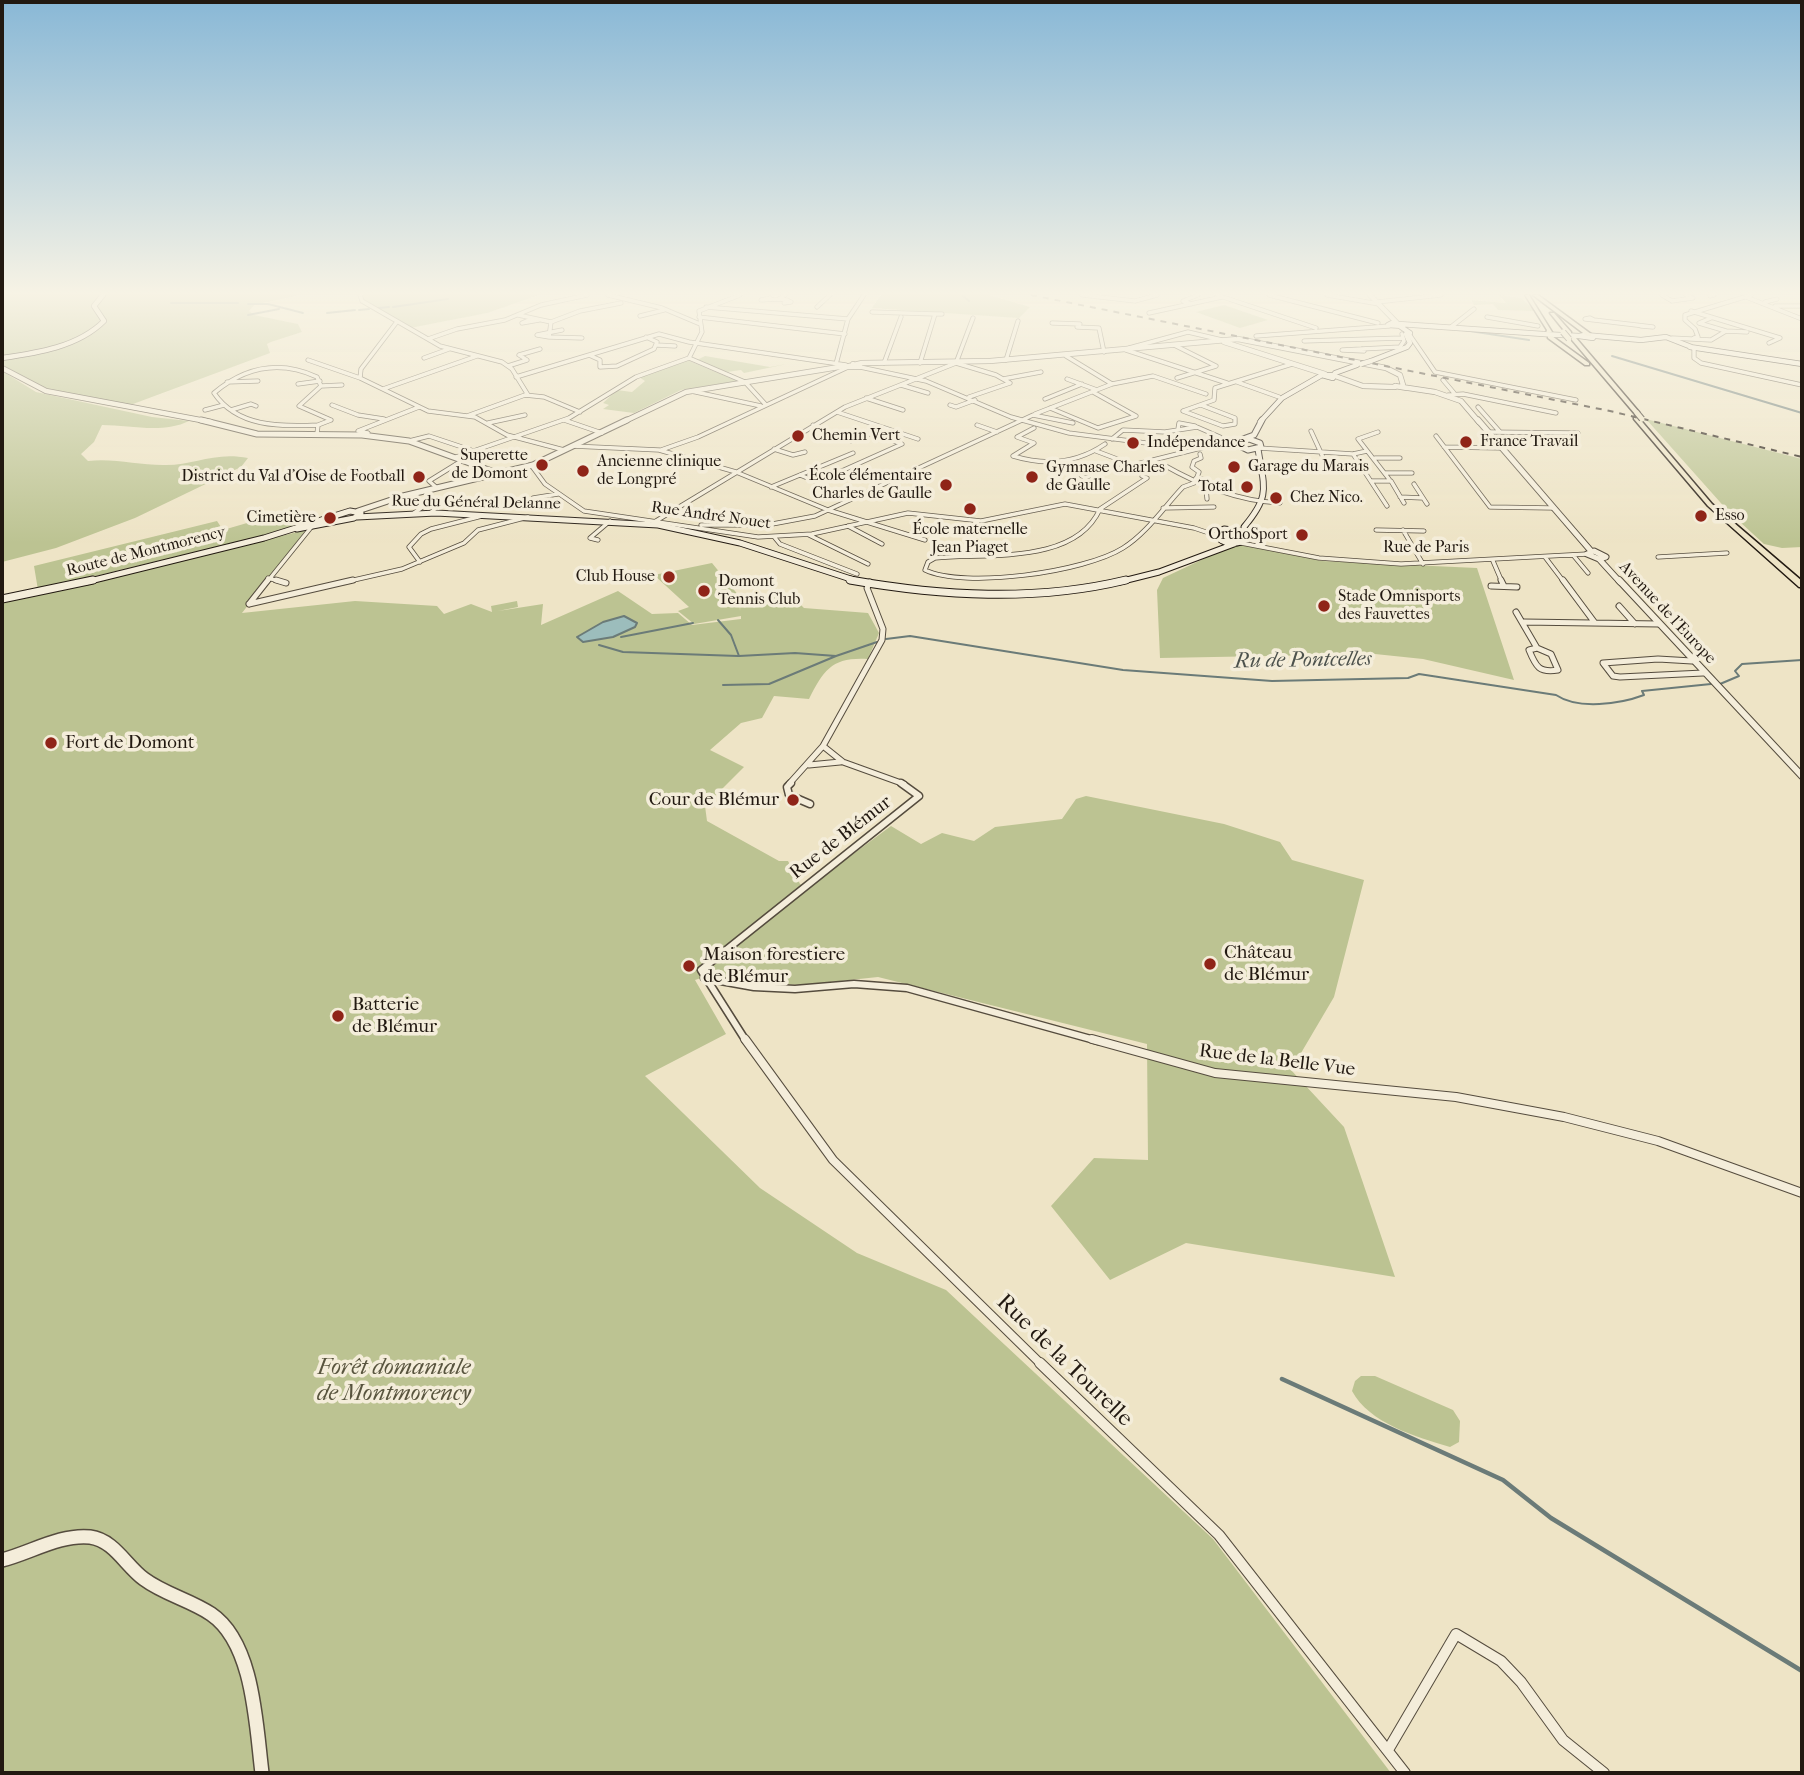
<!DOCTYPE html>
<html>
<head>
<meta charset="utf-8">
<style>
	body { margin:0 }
	#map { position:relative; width:1804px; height:1775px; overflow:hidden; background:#eee4c6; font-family:"IM FELL French Canon",serif }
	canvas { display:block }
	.frame { position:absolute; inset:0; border:4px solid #221911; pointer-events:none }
</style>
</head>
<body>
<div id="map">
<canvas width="1804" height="1775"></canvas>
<div class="frame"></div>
</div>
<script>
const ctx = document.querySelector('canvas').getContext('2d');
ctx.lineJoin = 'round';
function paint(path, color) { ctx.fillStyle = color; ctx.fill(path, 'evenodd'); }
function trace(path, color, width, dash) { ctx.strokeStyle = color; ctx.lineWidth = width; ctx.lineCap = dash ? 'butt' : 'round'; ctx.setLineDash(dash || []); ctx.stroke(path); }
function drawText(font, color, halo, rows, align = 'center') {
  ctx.font = font + ' "IM FELL French Canon",serif'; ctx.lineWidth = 7; ctx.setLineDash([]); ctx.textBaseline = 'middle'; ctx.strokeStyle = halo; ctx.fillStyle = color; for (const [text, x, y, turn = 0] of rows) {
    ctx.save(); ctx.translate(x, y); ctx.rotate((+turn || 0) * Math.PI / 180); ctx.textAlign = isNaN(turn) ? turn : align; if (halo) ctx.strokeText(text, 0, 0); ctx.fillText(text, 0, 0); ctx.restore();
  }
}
paint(new Path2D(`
	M 2,295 L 300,295 L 254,305 L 249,311 L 254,315 L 298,324 L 302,332 L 271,342 L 267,344 L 270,353 L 125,407 L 46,391 L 2,368 Z
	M 363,295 L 539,295 L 487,313 L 410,328 L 362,299 Z
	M 881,295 L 989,295 L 1030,307 L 1019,318 L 872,308 Z
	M 1499,295 L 1521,298 L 1536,311 L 1498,310 L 1493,304 L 1474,305 L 1471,300 L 1517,304 L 1506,303 Z
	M 1224,305 L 1268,320 L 1240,328 L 1196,312 Z
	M 705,356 L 770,367 L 787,364 L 744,373 L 741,370 L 727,372 L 697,360 Z
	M 687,360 L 737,381 L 681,390 L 634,413 L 603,409 L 609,405 L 603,403 L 617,390 L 632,392 L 645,381 L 639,377 Z
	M 2,371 L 36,392 L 152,417 L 189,421 C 163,434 130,425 102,425 L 94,442 L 81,454 L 88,461 C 113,458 138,465 163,465 C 193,466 214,451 248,458 L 241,467 L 135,518 L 56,548 L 2,562 Z
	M 1646,419 L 1802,459 L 1802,547 L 1782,548 L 1764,544 L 1728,511 Z
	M 295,509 L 310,524 L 38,590 L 34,566 L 217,521 L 223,530 Z
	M 306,530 L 242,613 L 355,601 L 437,606 L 444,614 L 471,604 L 492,612 L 491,606 L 517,601 L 518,607 L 498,611 L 543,604 L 541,625 L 618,591 L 652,614 L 678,613 L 692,625 L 741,619 L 741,616 L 694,624 L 678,611 L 689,607 L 654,575 L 712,563 L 739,596 L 740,611 L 741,595 L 789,593 L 804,608 L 868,613 L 879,633 L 868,659 C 833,657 824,669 809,699 L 774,696 L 762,718 L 741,723 L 710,750 L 744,767 L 705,806 L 707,821 L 779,861 L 788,861 L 800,884 L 807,888 L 891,826 L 921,844 L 942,833 L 974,841 L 995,827 L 1062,819 L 1076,799 L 1086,796 L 1224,824 L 1280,842 L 1292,860 L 1364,880 L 1334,997 L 1291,1070 L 1344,1127 L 1395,1277 L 1186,1243 L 1110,1280 L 1051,1206 L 1094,1158 L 1148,1160 L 1147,1044 L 878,977 L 802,985 L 757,983 L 710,975 L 695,980 L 726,1034 L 645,1076 L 760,1188 L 857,1253 L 946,1290 L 1213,1539 L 1391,1773 L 2,1773 L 2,602 Z
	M 1247,543 L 1322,561 L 1477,568 L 1514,680 L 1423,659 L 1375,654 L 1160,658 L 1157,590 L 1163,578 L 1233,545 Z
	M 1361,1376 L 1375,1376 L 1453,1410 L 1460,1421 L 1459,1442 L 1450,1447 C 1416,1437 1369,1423 1352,1391 L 1355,1381 Z`), '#bcc392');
const water = new Path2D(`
	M 624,616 L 637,623 L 635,627 L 613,637 L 583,642 L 577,637 L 603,622 Z`);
paint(water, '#9cbdbc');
trace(water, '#6b7b78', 2);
trace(new Path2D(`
	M 962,295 L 969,301
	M 171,303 L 238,303
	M 248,304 L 268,304 L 303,313
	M 393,307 L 448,299
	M 378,308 L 389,307
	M 359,310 L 369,309
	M 327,313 L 355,310
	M 248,315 L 279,309
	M 1463,330 L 1529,340
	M 1612,356 L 1802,413
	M 718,620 L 731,635 L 739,656 L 795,653 L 836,656 L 877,642
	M 621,637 L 693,623
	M 886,639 L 910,636 L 1123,670 L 1272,681 L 1408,678 L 1419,674 L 1556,695 C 1578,710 1620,704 1644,695 L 1642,691 L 1711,684
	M 599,645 L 623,652 L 738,656
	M 1720,684 L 1739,676 L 1735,671 L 1742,664 L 1802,660
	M 723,685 L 769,684 L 836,656`), '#6b7b78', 2);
trace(new Path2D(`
	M 1282,1379 L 1503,1480 L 1551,1518 L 1802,1671`), '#6b7b78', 4.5);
const minorFar4 = new Path2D(`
	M 360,295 L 362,301 L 440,346 L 502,362 L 512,369 L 528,395
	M 608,295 L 662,308 L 700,324
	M 1082,295 L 1135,301 L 1157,295
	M 1217,295 L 1316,328
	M 1269,295 L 1378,323
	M 1327,295 L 1379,304
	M 1662,295 L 1672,301 L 1693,298 L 1686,295
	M 1710,296 L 1714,295
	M 1746,297 L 1802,319
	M 770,298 L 761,300 L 779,299 L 785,295
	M 779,299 L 787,300
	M 787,300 L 791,302 L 784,303 Z
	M 1377,302 L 1441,295
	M 1765,302 L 1777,299
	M 1191,304 L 1183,301 L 1198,295
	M 1775,306 L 1802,306
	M 706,307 L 848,319
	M 817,307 L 830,295
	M 1691,311 L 1780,338 L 1769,343
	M 872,312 L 935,314
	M 1149,313 L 1222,297
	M 518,315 L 551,322
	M 640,316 L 664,310
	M 699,317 L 845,334
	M 1487,317 L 1538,326
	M 1590,318 L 1594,320 L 1585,319 Z
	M 531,319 L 522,323 L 539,320
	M 1594,320 L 1653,327 L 1641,326
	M 1052,323 L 1080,324
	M 1077,327 L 1099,328 L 1104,352
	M 1451,327 L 1474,309
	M 1726,331 L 1747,332
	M 1409,334 L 1435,372 L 1576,400
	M 1256,336 L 1389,326
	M 549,337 L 537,335 L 562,330
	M 582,338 L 549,337 L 551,322 L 580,311 L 621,303
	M 1672,338 L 1711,340 L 1726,331 L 1699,323 L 1711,318
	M 1694,338 L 1698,337 L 1695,329 L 1685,320 L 1685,315 L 1751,295
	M 428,339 L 457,329 L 505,320 L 541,305 L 587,295
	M 1304,341 L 1402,338
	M 657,345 L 675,346
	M 1174,345 L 1216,366
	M 1129,348 L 1188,332 L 1222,340
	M 1694,348 L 1694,358 L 1701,363 L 1802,385
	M 1362,349 L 1364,351 L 1342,350 L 1400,347 L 1404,341 L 1402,334
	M 1126,350 L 1227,383
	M 589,355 L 600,360 L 600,367 L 617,366 L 654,349 L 657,342 L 646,337
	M 1066,356 L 1112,384
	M 424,358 L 449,349
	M 689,358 L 702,332 L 699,311 L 740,295
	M 689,358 L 745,382 L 766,405
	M 308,360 L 360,378 L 428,411 L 475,417 L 507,435 L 564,450
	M 1006,360 L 1018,321
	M 884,363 L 901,317
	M 920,363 L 935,314 L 942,314
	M 956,363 L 996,375 L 1010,383
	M 956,363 L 973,318
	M 836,364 L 848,319 L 864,295
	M 508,366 L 527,360 L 519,355 L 540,349
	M 860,367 L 926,381 L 1011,417 L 1069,433 L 1154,444 L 1235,441
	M 516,377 L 659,334 L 689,342 L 846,365
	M 360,378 L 361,369 L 396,323
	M 1177,378 L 1216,366
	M 1003,379 L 1041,372
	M 1067,379 L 1097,390
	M 1443,380 L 1454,393
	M 227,382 L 258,381
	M 1237,382 L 1279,397
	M 298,384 L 320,381
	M 901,385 L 928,393
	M 321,386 L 342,385
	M 383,389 L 477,356
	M 691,391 L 761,406
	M 1093,392 L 1136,416
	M 1448,395 L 1463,394 L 1556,413
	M 969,397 L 1010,383
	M 866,398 L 903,410
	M 1045,399 L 1082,384
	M 332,405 L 358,415 L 384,419
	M 950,405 L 956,407 L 975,400
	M 1478,407 L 1500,432
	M 1050,408 L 1098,428 L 1136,416
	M 205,410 L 224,405
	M 231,410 L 251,404 L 256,406
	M 1183,411 L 1214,400 L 1215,388 L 1292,364
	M 1183,411 L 1223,426 L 1235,424 L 1235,418 L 1201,405
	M 837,412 L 918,439
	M 1035,414 L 1112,384 L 1153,376 L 1206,394
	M 467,416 L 525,395 L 544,397 L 580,412
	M 564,420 L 602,433
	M 488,423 L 525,415
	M 318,425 C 280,427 237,427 214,393 C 245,367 280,360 317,377 L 321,386 L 299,406 L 331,420
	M 977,425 L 997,432
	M 1178,429 L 1179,423 L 1195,426
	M 1311,431 L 1327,466 L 1363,468
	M 1378,432 L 1358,439 L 1389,479
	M 1487,432 L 1578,433
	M 368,433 L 358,431 L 419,407
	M 317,434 L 318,425 L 331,420
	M 1436,436 L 1490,507 L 1552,508
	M 1112,439 L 1123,430 L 1165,432 L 1197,427 L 1220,437
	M 409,441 L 429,436 L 471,450
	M 572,446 L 659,450 L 736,472 L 828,510 L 925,540
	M 1444,447 L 1500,448
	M 1259,448 L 1353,454 L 1367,451
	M 774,449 L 793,455 L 805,452
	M 661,450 L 698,437 L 846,368
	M 1096,451 L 1133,465 L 1209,446
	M 1353,454 L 1387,506
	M 1013,456 C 1046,466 1076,464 1105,444
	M 1013,456 L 1034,443 L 1017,437 L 1034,428
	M 456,457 L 569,418 L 636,377 L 689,358
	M 1375,458 L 1400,458
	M 1062,463 L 1085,478 L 1122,463
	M 1162,464 C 1199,485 1237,501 1280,503
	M 531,465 L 545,484 L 584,511 L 758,537 L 812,534 L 908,513 L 981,521 L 1065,504 L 1194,528 L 1215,535
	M 1385,473 L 1412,473
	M 800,475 L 817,482 L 902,444 L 872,433 L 851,441 L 813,425
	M 1197,477 L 1199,472 L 1192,467 L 1194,461 L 1201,458 L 1200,454
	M 1372,481 L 1391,481 L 1404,503
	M 1414,484 L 1427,504
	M 771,487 L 853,453
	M 1206,487 L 1207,499
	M 437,488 L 429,481 L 463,460
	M 1400,497 L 1423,498
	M 533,498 L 558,494
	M 1163,508 L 1214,507
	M 1100,509 C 1075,565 987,553 935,558 L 928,562 L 925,570 C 965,589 1085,572 1123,548 C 1147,533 1164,507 1183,487 L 1194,483 L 1196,478 L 1206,480 L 1204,486
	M 1100,509 L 1147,478 L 1142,476
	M 414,513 L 434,499 L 446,500 L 430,513
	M 656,521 L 845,407 L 956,363
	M 701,525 L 767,525 L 815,516 L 1033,415 L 1073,423
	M 848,526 L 882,544
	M 1376,530 L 1424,531
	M 1403,530 L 1423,564
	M 809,535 L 868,564
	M 775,538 L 780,544 L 857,574
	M 598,540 L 590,538 L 610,521
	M 1241,543 L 1319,558 L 1401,564 L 1587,554
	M 1573,555 L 1588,573
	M 1545,557 L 1564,582
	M 1658,557 L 1727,553
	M 1493,561 L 1502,582
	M 420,562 L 409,547 L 421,534 L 431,529 L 482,516
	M 268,578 L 282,582
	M 267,582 L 313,525
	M 345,582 L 402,569 L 464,543 L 478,530 L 528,517`);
const minorFar3 = new Path2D(`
	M 276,580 L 286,583
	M 1501,580 L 1504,586
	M 1563,580 L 1595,623
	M 870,582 L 867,588 L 883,629 L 882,640 L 823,746 L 843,762 L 904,784
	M 1491,586 L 1517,587
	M 249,604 L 353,580
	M 249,604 L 268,580
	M 1619,606 L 1635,624
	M 1516,612 L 1537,648
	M 1524,622 L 1659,624
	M 1537,648 L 1551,654 L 1558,670 C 1539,673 1536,667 1529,650 Z
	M 1692,661 L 1658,659 L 1603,663 L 1613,676 L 1620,677 L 1703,673
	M 809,765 L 840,762
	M 789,784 L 823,746`);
const minorFar2 = new Path2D(`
	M 791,783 L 787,787 L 789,795 L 810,804
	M 704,978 L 754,987 L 795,989 L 854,984 L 907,988 L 1098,1041
	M 746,1041 L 701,970 L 919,796 L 901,783`);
const minorFar1 = new Path2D(`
	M 745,1039 L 833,1160 L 1042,1365
	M 1092,1039 L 1215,1073 L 1456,1097 L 1564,1117 L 1658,1141 L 1802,1193`);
const minor = new Path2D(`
	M 1040,1363 L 1219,1535 L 1405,1773
	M 1388,1750 L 1456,1634 L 1501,1661 L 1521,1682 L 1563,1740 L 1604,1773`);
const tertiaryFar3 = new Path2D(`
	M 1370,295 L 1397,323
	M 1224,342 L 1325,374
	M 853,364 L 860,367 L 845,367 L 862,363 L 990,361 L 1238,339 L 1386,368 L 1400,375 L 1403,385
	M 2,368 L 46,391 L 211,422
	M 1335,376 L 1363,386 L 1395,387
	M 1407,388 L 1395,386 L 1435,392 L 1461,401 L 1479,422
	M 623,422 L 686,392 L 845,366`);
const tertiaryFar2 = new Path2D(`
	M 201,420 L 257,434 L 362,435 L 409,441 L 497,473
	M 1478,420 L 1591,551
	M 358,511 L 403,496 L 533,465 L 627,420
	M 1594,551 L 1606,557 L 1599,559 L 1587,554 Z
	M 1599,559 L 1620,582`);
const tertiaryFar1 = new Path2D(`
	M 1619,580 L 1802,776`);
const tertiary = new Path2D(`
	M 2,1560 C 30,1553 60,1534 90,1537 C 114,1540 126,1566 144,1579 C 164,1594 190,1600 211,1614 C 254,1643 256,1726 262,1773`);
const secondaryFar2 = new Path2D(`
	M 1392,323 L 1403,326 L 1388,325 Z
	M 1399,324 L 1543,334
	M 1557,335 L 1543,334 L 1579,336
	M 1591,336 L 1593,338 L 1579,336 L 1585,335 L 1641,340 L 1666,337 L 1694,348
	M 1690,347 L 1802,364
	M 2,358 C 37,353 78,347 104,321 L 94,306 L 103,295
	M 1371,361 L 1407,347 L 1410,343 L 1406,334 L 1410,333 L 1401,327
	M 1334,375 L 1322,375 L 1333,378 L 1335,373 L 1357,365
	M 1260,422 L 1282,398 L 1322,375`);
const secondaryFar1 = new Path2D(`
	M 1243,439 L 1254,435 L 1262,420
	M 1249,439 L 1260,443 L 1261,447 L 1248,450 L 1234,443 Z
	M 357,517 L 436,513 L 658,525 L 740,543 L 860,582
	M 1224,529 L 1240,531 L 1247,539 C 1236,546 1224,545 1215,535 Z
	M 1245,535 L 1244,527 C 1271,495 1264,488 1258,449
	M 86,582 L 264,538 L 350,511 L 361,513 L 354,518 L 297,529
	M 1119,582 L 1159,572 L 1234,544`);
const secondary = new Path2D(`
	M 850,580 C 941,596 1035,602 1126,580
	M 2,599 L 93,580`);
const trunk = new Path2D(`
	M 1525,295 L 1529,295 L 1552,332 L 1546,333 L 1547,330 Z
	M 1533,295 L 1538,295 L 1591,334 L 1591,336 L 1587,336 Z
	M 1550,313 L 1554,313 L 1571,332 L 1571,334 L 1567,334 Z
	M 1548,336 L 1552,336 L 1589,363 L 1589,365 L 1585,365 L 1548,338 Z
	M 1572,338 L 1576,338 L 1639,412 L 1639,414 L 1635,414 L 1572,340 Z
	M 1634,417 L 1638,417 L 1712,504 L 1802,581 L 1802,587 L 1799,587 L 1708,506 L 1634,419 Z`);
trace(minorFar4, '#554c3e', 5);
trace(minorFar3, '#554c3e', 7);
trace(minorFar2, '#554c3e', 9);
trace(minorFar1, '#554c3e', 10);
trace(minor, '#554c3e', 12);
trace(tertiaryFar3, '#554c3e', 6);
trace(tertiaryFar2, '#554c3e', 7);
trace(tertiaryFar1, '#554c3e', 8);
trace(tertiary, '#554c3e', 16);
trace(secondaryFar2, '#221911', 6);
trace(secondaryFar1, '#221911', 7);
trace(secondary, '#221911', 9);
trace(trunk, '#221911', 3);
trace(minorFar4, '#f4edda', 3.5);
trace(minorFar3, '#f4edda', 5);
trace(minorFar2, '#f4edda', 6);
trace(minorFar1, '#f4edda', 8);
trace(minor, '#f4edda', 10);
trace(tertiaryFar3, '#f4edda', 4.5);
trace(tertiaryFar2, '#f4edda', 5);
trace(tertiaryFar1, '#f4edda', 6);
trace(tertiary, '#f4edda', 13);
trace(secondaryFar2, '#f4edda', 4.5);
trace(secondaryFar1, '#f4edda', 5);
trace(secondary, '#f4edda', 7);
paint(trunk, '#eee4c6');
trace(new Path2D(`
	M 1031,295 L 1610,411 L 1802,457`), '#221911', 2, [6, 6]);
const secondaryBridge = new Path2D(`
	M 1361,364 L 1371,361`);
const trunkBridge = new Path2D(`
	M 1563,332 L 1569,339
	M 1637,413 L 1642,419`);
trace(secondaryBridge, '#221911', 6, []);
trace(trunkBridge, '#221911', 7, []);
trace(secondaryBridge, '#f4edda', 4.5);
trace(trunkBridge, '#eee4c6', 5);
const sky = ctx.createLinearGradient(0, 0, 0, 543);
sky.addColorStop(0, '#89b8d6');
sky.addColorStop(0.54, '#f7f3e5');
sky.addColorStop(1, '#f7f3e500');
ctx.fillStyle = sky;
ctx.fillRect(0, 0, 1804, 543);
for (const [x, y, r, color] of [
	[798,436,7,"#8f2418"],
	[1466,442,7,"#8f2418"],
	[1133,443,7,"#8f2418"],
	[542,465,7,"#8f2418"],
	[1234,467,7,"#8f2418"],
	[583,471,7,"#8f2418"],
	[419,477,7,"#8f2418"],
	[1032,477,7,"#8f2418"],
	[946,485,7,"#8f2418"],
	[1247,487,7,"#8f2418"],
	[1276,498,7,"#8f2418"],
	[970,509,7,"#8f2418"],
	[1701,516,7,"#8f2418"],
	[330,518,7,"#8f2418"],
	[1302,535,7,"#8f2418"],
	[669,577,7,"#8f2418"],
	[704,591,7,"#8f2418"],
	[1324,606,7,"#8f2418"],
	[51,743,7,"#8f2418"],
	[793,800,7,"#8f2418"],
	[1210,964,7,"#8f2418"],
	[689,966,7,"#8f2418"],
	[338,1016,7,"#8f2418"]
]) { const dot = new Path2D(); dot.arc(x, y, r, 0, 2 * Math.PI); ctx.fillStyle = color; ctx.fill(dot); trace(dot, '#f4edda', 2.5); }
drawText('16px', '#221911', '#f4edda', [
	["Chemin Vert",812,436],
	["France Travail",1480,442],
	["Indépendance",1147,443],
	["Superette",528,456,"right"],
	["de Domont",528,474,"right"],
	["Ancienne clinique",597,462],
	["de Longpré",597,480],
	["Garage du Marais",1248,467],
	["Gymnase Charles",1046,468],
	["de Gaulle",1046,486],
	["École élémentaire",932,476,"right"],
	["Charles de Gaulle",932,494,"right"],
	["District du Val d'Oise de Football",405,477,"right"],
	["Total",1233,487,"right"],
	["Chez Nico.",1290,498],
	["Esso",1715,516],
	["Cimetière",316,518,"right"],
	["École maternelle",970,530,"center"],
	["Jean Piaget",970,548,"center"],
	["OrthoSport",1288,535,"right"],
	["Club House",655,577,"right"],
	["Domont",718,582],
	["Tennis Club",718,600],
	["Stade Omnisports",1338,597],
	["des Fauvettes",1338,615]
], 'left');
drawText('16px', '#221911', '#f4edda', [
	["Rue du Général Delanne",476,503,1],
	["Rue André Nouet",711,516,8],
	["Rue de Paris",1426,548],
	["Route de Montmorency",146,552,-14],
	["Avenue de l'Europe",1667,613,47]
]);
drawText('19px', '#221911', '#f4edda', [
	["Fort de Domont",65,743],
	["Cour de Blémur",779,800,"right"],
	["Château",1224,953],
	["de Blémur",1224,975],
	["Maison forestiere",703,955],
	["de Blémur",703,977],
	["Batterie",352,1005],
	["de Blémur",352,1027]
], 'left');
drawText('19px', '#221911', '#f4edda', [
	["Rue de Blémur",841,838,-38],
	["Rue de la Belle Vue",1277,1061,7]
]);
drawText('italic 21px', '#4d524d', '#f4edda', [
	["Ru de Pontcelles",1303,661,-1]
]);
drawText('23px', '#221911', '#f4edda', [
	["Rue de la Tourelle",1064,1361,44]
]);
drawText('italic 23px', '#58543e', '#f4edda', [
	["Forêt domaniale",394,1368],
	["de Montmorency",394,1394]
]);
</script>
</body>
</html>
